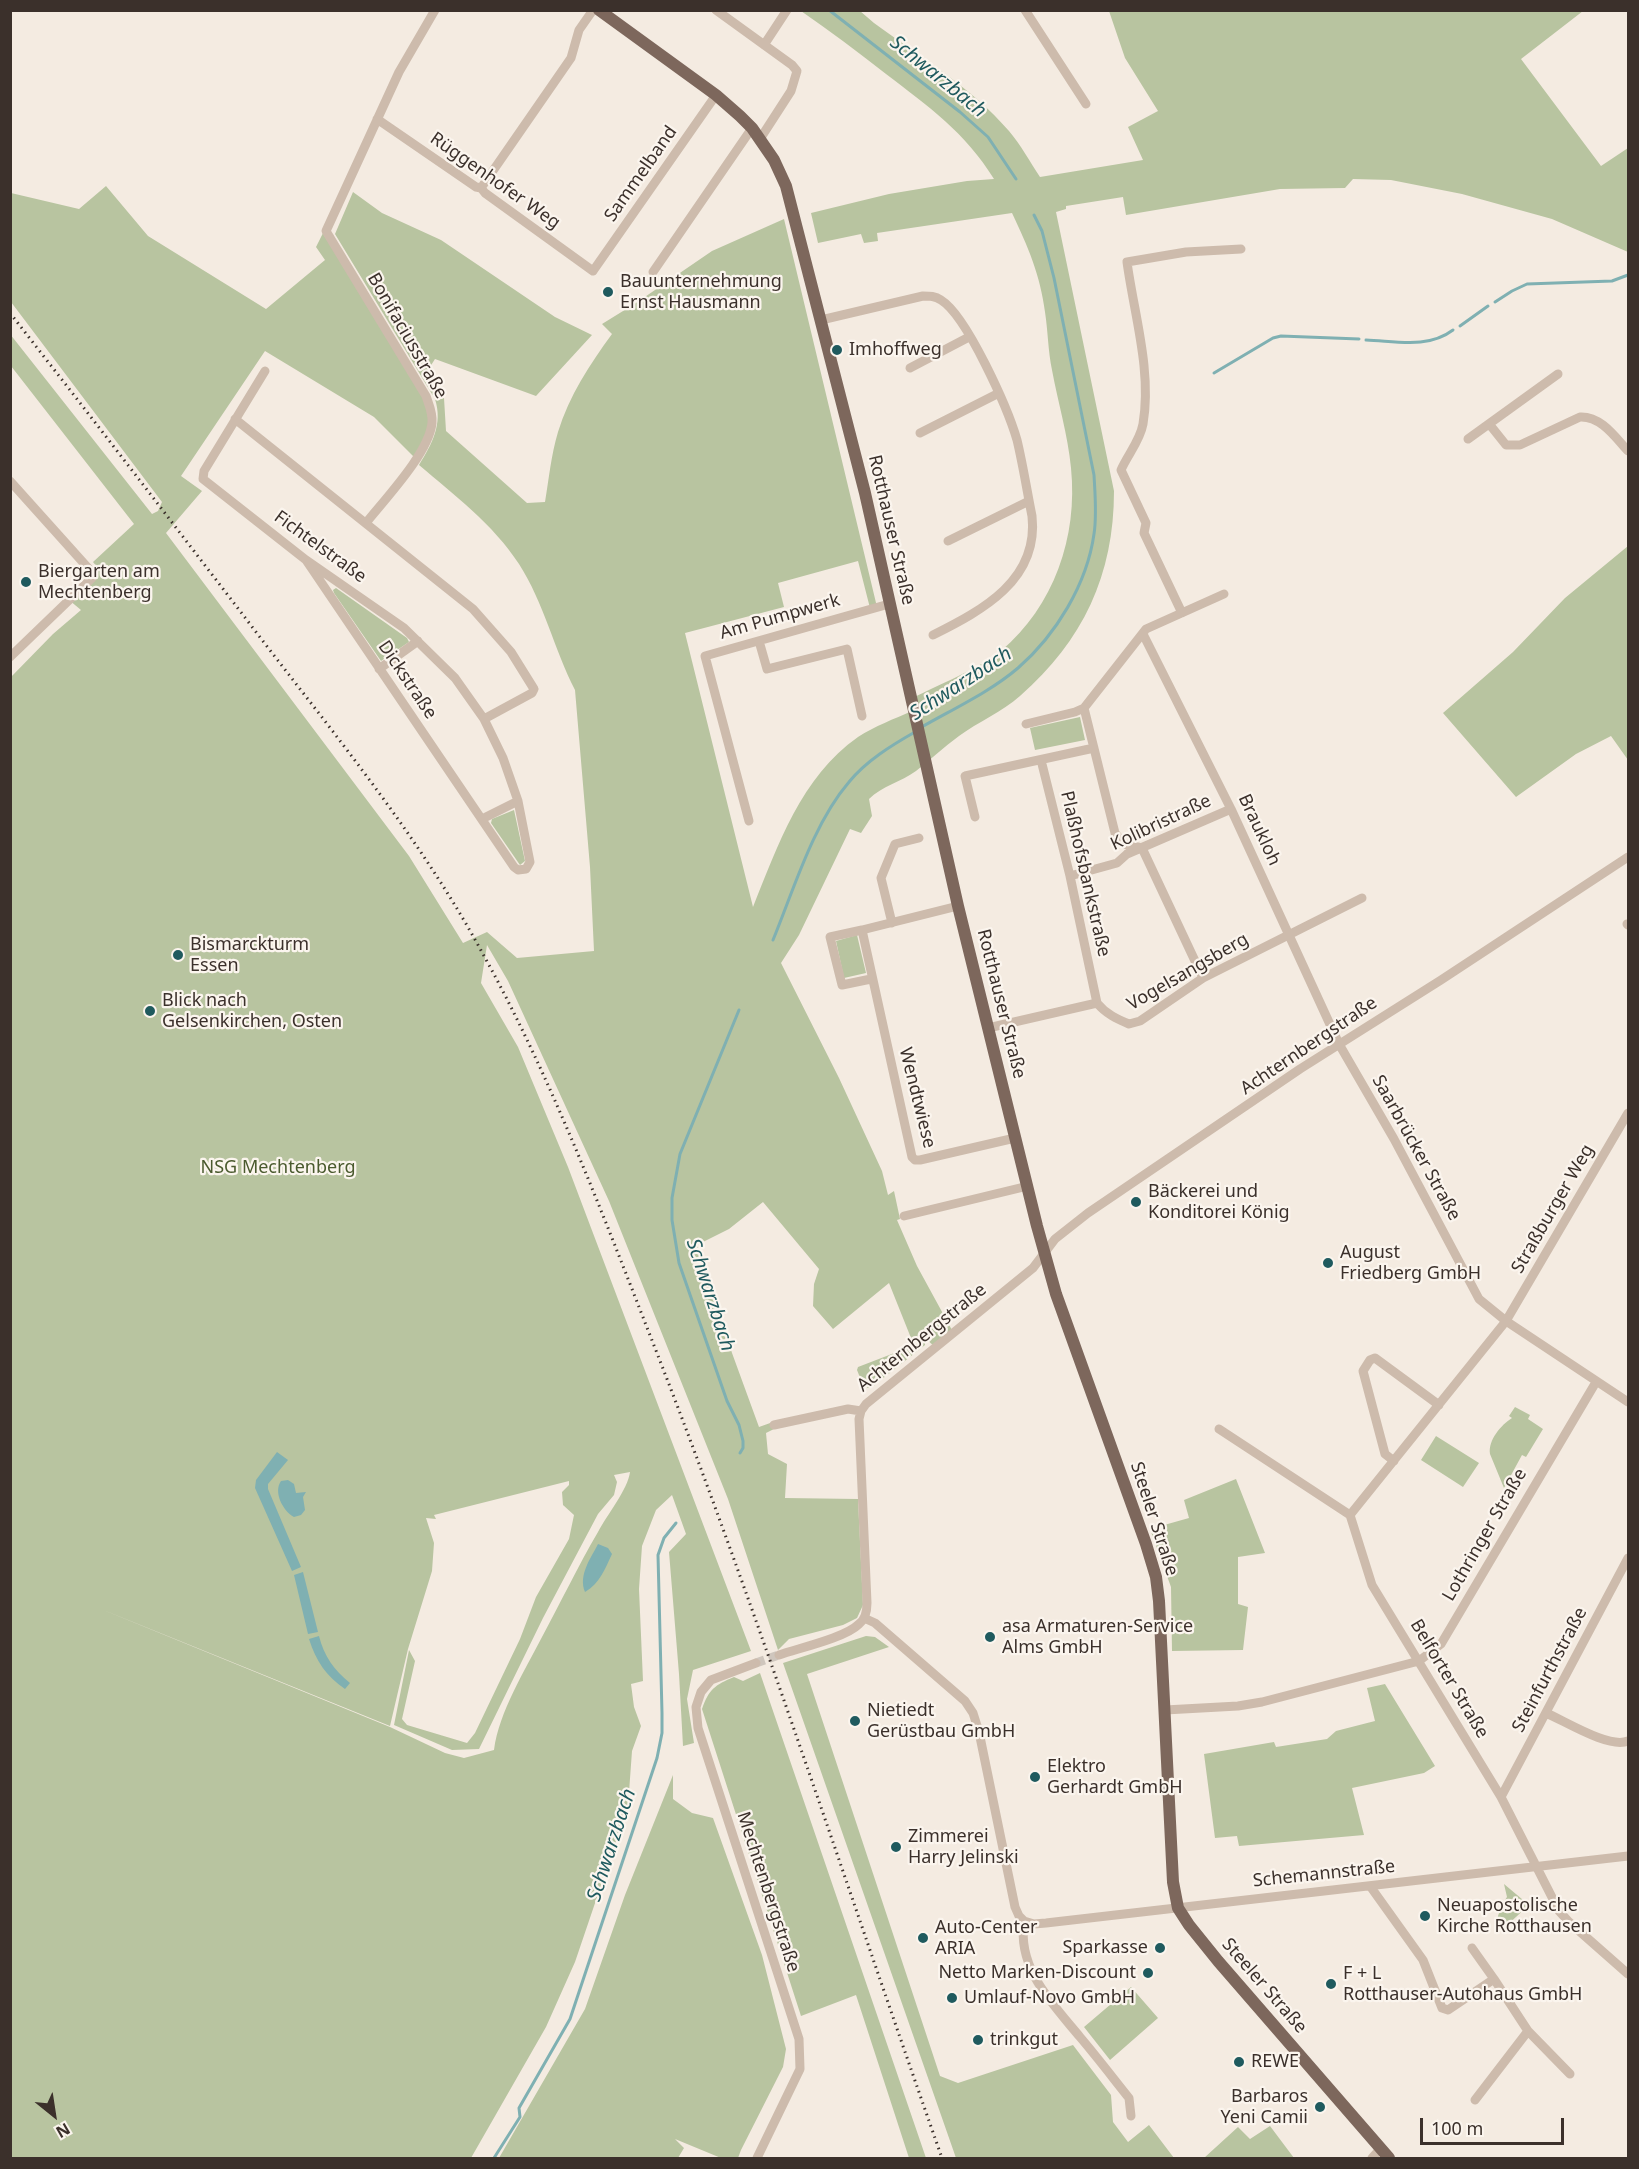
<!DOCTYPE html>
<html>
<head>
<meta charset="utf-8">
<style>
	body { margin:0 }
	#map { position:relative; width:1639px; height:2169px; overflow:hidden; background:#f4ebe1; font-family:"Noto Sans",sans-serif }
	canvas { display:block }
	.frame { position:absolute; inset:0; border:12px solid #3b302b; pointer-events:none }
	.north { position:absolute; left:24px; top:2085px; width:60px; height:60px; -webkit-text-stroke:4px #fbf5ee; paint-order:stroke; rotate:150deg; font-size:16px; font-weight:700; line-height:24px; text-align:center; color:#3b302b }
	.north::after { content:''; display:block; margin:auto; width:21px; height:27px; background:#3b302b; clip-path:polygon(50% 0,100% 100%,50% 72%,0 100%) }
	.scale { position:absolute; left:1420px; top:2118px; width:144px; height:27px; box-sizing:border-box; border:3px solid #3b302b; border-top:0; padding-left:8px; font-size:18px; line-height:21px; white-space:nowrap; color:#3b302b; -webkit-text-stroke:4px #fbf5ee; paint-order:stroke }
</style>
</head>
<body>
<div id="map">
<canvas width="1639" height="2169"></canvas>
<div class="frame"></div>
<div class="north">N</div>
<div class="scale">100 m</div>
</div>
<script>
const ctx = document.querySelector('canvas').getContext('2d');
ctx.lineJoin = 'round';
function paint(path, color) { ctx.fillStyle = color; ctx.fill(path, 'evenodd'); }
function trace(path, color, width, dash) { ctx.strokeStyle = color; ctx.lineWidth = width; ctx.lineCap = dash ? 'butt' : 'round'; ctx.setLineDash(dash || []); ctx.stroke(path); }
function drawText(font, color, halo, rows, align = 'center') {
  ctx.font = font + ' "Noto Sans",sans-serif'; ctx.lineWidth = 4.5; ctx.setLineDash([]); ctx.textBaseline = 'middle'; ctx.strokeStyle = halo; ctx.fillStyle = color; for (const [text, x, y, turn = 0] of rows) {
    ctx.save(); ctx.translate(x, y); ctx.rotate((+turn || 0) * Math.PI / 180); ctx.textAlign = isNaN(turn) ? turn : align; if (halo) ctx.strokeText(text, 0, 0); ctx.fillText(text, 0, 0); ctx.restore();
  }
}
paint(new Path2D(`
	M 801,11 L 860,11 L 874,23 C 920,57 971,87 1009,131 C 1021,145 1030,162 1040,177 L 1143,160 L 1128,127 L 1158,111 L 1125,58 L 1109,11 L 1583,11 L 1521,59 L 1601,166 L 1628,148 L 1628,252 L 1552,219 L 1462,194 L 1391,180 L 1353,179 L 1345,188 L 1280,189 L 1126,215 L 1123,197 L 1066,206 L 1066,209 L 1056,212 L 1114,491 C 1114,575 1083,641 1020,696 C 1002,712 978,722 959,736 C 944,747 930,760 916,771 C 901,782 882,786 869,799 L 872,816 L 861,833 L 850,829 L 799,935 L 781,963 L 839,1078 L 882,1171 L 888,1195 L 894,1191 L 900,1219 L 897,1220 L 917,1266 L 953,1332 L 935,1347 L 925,1338 L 913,1343 L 889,1283 L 833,1329 L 813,1306 L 814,1284 L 819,1269 L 763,1202 L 729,1229 L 697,1245 L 732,1353 L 759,1427 L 773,1422 L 774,1429 L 766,1433 L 768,1454 L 787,1464 L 785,1498 L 858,1499 L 863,1605 L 857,1618 L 843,1625 L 789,1639 L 778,1650 L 728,1499 L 609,1201 L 508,981 L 487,945 L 481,983 L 518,1047 L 568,1167 L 751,1651 L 693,1670 L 687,1699 L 694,1743 L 683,1746 L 679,1674 L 669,1552 L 686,1534 L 672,1495 L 656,1510 L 642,1546 L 639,1589 L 643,1681 L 631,1684 L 634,1707 L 641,1726 L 632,1751 L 628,1806 L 575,1962 L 546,2027 L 471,2158 L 11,2158 L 11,677 L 53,634 L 81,610 L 69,600 L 93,578 L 97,567 L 93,562 L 134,524 L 11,366 L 10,334 L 152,514 L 158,511 L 162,502 L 11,302 L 11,193 L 79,209 L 106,186 L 148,236 L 266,309 L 325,260 L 316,247 L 323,233 L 426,396 L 431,426 L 416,459 L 374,417 L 265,351 L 181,476 L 202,491 L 166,533 L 409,856 L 463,943 L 487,932 L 517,958 L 594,951 L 590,867 L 575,690 C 554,649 544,603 519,564 C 493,524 454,495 419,465 C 432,444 443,424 435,399 L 335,234 L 353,192 L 382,213 L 441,240 L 555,317 L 592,335 L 536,396 L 435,359 L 428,370 L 444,398 L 446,431 L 527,503 L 545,502 C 549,479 551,455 558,432 C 569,396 590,364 612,334 L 602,324 L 636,303 L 712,251 L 784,219 L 877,607 L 870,608 L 858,561 L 778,583 L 784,607 L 685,633 L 753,907 C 778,845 801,777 858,737 C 875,726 894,719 912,711 L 913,698 C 939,684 979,669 1001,651 C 1054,606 1078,537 1071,468 C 1068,435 1058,403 1052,370 C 1048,351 1048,331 1045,312 C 1040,274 1028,247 1012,213 L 877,233 L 878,241 L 864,243 L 861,234 L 818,243 L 811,213 L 889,194 L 967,181 L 994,179 C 965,132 929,107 886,74 C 858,52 830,31 801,11 ZM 630,1472 C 628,1489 607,1515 598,1532 C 578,1566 561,1602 542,1637 C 525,1670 499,1712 494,1750 L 464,1758 L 445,1753 L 390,1727 L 96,1607 L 390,1726 L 408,1649 L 432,1571 L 434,1543 L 426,1518 L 436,1519 L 434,1515 L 569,1481 L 569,1485 L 562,1492 L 563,1505 L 574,1515 L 569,1539 L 536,1597 L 520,1639 L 475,1733 L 467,1743 L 407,1725 L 402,1719 L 415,1661 L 409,1650 L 394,1725 L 452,1750 L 479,1749 L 543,1618 L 598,1514 L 614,1495 L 617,1482 L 614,1475 Z
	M 1628,546 L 1628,760 L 1611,736 L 1576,754 L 1516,797 L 1443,713 L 1513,652 L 1565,598 Z
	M 336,588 L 407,638 L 409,642 L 381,661 L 334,593 L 333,590 Z
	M 1080,717 L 1085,740 L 1035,750 L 1030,728 Z
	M 514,810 L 525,861 L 520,865 L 491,823 L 492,819 Z
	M 857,935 L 866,973 L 844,978 L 836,941 Z
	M 923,1342 L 925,1342 L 925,1345 L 872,1387 L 868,1388 L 863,1385 L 857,1370 L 858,1367 Z
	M 1515,1407 L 1530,1415 L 1528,1419 L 1543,1429 L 1526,1457 L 1522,1455 L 1504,1488 L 1490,1454 C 1488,1440 1501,1425 1512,1418 L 1509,1416 Z
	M 1436,1436 L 1479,1463 L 1463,1487 L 1421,1460 Z
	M 1236,1479 L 1265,1553 L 1238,1557 L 1238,1604 L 1248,1607 L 1243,1650 L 1172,1651 L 1171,1587 L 1150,1529 L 1189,1518 L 1184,1500 Z
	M 866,1636 L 875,1637 L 889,1647 L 807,1674 L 940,2076 L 958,2083 L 1073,2045 L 1111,2095 L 1113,2122 L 1128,2142 L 1149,2125 L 1174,2158 L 956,2158 L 783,1663 Z
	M 760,1673 L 926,2158 L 909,2158 L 856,1995 L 801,2016 L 702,1709 C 709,1689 715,1685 734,1677 L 743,1681 Z
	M 1385,1684 L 1435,1766 L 1424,1773 L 1352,1788 L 1364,1835 L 1239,1846 L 1237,1836 L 1215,1838 L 1204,1754 L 1274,1742 L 1276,1747 L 1327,1739 L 1336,1731 L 1375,1721 L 1367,1688 Z
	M 673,1775 L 673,1799 L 692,1813 L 713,1818 L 762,1955 L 786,2049 L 783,2067 L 741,2150 L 738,2158 L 721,2158 L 675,2139 L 684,2148 L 678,2158 L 499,2158 L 585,2009 L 625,1895 Z
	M 1504,1884 L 1529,1905 L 1504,1928 L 1496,1923 L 1501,1906 L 1507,1897 Z
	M 1131,1987 L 1158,2018 L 1110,2060 L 1084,2027 Z
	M 1270,2126 L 1294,2158 L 1204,2158 L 1238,2127 L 1250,2139 Z`), '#b8c4a0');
paint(new Path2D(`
	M 277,1452 L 288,1460 L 268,1484 L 268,1489 L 301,1567 L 292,1571 L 255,1488 L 256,1480 Z
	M 288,1480 L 294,1484 L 296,1493 L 306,1492 L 303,1497 L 305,1510 L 301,1515 L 294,1517 C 283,1511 273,1492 281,1481 Z
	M 598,1544 L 608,1548 L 612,1554 C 605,1569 600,1583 585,1592 C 578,1575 591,1558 598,1544 Z
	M 303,1572 L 318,1632 L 308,1634 L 294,1575 Z
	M 319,1636 C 324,1656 334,1670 350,1683 L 345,1689 C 326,1676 316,1661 309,1639 Z`), '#7fb0b2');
trace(new Path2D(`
	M 829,10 L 960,112 L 988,137 L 1016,179
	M 1495,302 L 1512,291 L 1527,284 L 1612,281 L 1628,275
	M 1460,326 L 1488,306
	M 1366,340 C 1396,341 1428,349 1453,330
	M 1214,373 L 1273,338 L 1281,336 L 1359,339
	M 920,728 C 953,709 990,692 1018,668 C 1056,635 1087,584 1094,534 C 1097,515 1095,494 1094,475 L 1054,278 L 1042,231 L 1034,215
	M 773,940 C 794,889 813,824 849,782 C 866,761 892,745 915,732
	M 739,1010 L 680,1154 L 672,1198 L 672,1220 L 679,1263 L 727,1401 L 739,1425 L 743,1441 L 743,1448 L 740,1453
	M 494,2158 L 520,2117 L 519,2108 L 570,2019 L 657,1758 L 662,1733 L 662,1713 L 658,1555 L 664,1538 L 676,1523`), '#7fb0b2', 3);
trace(new Path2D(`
	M 756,1663 L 779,1655`), '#cfc6bd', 9, [9, 4.5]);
trace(new Path2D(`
	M 716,10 L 792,65 L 797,71 L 791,91 L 760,139
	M 1025,10 L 1086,104
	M 764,45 L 787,10
	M 377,119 L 476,187 L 481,188 L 485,193 L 593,271 L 716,95
	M 481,188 L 571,58 L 579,30 L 593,10
	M 653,272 L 752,128
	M 821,320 L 923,296 C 930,296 935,296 941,300 C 967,316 1008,409 1017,440 C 1023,465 1027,491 1032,516 C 1039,580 983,610 933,635
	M 910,368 L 969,337
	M 265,371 L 204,471 L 203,479 L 306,560 L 404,628 L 455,678 L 484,719 L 503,758 L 518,801 L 530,862 L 526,869 L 518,870 L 514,867 L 306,560
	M 235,419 L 473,609 L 511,652 L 534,689 L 532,693 L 484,719
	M 1490,425 L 1506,445 L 1520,445 L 1580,417 C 1601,416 1615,437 1628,451
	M 920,433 L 999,393
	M 1468,439 L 1558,374
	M 10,481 L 89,569 L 92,578 L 10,657
	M 366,523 C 385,499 429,453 432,423 C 433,413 429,405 426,396 L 326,231 L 399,72 L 435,10
	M 948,541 L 1029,501
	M 1182,613 L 1144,533 L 1146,523 L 1121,470 C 1128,454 1140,441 1143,424 C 1152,371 1134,314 1127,262 L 1186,252 L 1241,249
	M 1143,634 L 1231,809 L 1339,1044 L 1394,1139 L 1479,1299 L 1506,1321 L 1628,1402
	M 759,641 L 767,669 L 847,649 L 862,716
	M 379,669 L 418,641
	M 1084,708 L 1115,833 L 1124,844 L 1142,848 L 1203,978
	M 1026,724 L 1075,712 L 1084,708 L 1146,629 L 1224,594
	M 1041,760 L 1070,876 L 1097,1003 C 1106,1014 1117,1019 1129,1024 L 1140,1021 L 1203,978 L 1362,898
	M 975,817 L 965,776 L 1094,748
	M 482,819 L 518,801
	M 749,821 L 705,656 L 889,604
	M 1070,876 L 1117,863 L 1127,854 L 1231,809
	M 958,906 L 862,930 L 912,1157 L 915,1160 L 920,1160 L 1015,1138
	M 892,923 L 881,878 L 895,844 L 919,838
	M 1627,924 L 1628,925
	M 862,930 L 830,937 L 842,985 L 871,979
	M 988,1028 L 1097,1003
	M 904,1216 L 1028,1186
	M 774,1425 L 848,1409 L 861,1411
	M 1219,1429 L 1350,1515 L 1372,1585 L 1501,1797 L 1559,1911 L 1569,1922 L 1628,1974
	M 1394,1461 L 1385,1454 L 1363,1371 L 1370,1360 L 1375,1358 L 1439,1405
	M 1350,1515 L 1506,1321 L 1628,1113
	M 864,1618 L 875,1623 L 965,1701 L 973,1713 L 979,1732 L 1015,1907 L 1019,1916 L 1024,1921 C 1017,1969 1052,2003 1080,2037 C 1097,2057 1113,2078 1129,2098 L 1131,2116
	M 779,1655 C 799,1648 845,1638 859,1624 C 866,1619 867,1611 867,1603 L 859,1419 L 861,1411 L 866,1404 L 1033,1268 L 1055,1239 L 1088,1213 L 1300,1069 L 1441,980 L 1628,857
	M 756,1663 L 711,1680 L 701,1692 L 696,1707 L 698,1728 L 799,2039 L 800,2069 L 757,2158
	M 1165,1710 L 1238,1706 L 1262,1702 L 1419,1661 L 1441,1644 L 1596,1382
	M 1546,1713 C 1565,1721 1609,1749 1628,1741
	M 1501,1797 L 1628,1558
	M 1370,1886 L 1423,1960 L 1442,2008 L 1448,2010 L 1494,1979 L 1472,1948
	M 1024,1921 L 1034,1924 L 1046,1923 L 1628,1856
	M 1528,2031 L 1570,2074
	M 1475,2100 L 1528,2031 L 1494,1979
	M 1372,2158 L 1381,2148`), '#cdbbac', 9);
trace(new Path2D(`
	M 599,10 L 716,95 L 740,116 L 752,128 L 774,160 L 786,186 L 865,493 L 958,906 L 1037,1226 L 1056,1294 L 1146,1544 L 1156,1577 L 1159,1601 L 1173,1882 L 1178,1908 L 1189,1925 L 1218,1961 L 1389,2158`), '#7d675c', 12);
trace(new Path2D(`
	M 10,313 C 96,423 181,534 266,645 C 343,745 423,843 483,954 C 552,1079 603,1215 655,1348 C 759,1615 847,1888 942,2158`), '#3b302b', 3, [1.5, 4.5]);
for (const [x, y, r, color] of [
	[608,292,6,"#1f5a5e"],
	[837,350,6,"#1f5a5e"],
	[26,582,6,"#1f5a5e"],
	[178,955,6,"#1f5a5e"],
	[150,1011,6,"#1f5a5e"],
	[1136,1202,6,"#1f5a5e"],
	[1328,1263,6,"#1f5a5e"],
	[990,1637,6,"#1f5a5e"],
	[855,1721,6,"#1f5a5e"],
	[1035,1777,6,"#1f5a5e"],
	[896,1847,6,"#1f5a5e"],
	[1425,1916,6,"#1f5a5e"],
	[923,1938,6,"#1f5a5e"],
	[1160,1948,6,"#1f5a5e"],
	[1148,1973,6,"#1f5a5e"],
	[1331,1984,6,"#1f5a5e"],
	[952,1998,6,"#1f5a5e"],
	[978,2040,6,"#1f5a5e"],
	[1239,2062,6,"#1f5a5e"],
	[1320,2107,6,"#1f5a5e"]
]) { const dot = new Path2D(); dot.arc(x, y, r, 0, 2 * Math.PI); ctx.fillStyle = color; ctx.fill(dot); trace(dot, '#fbf5ee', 2); }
drawText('18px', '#3b302b', '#fbf5ee', [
	["Sammelband",641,174,-55],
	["Rüggenhofer Weg",495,181,35],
	["Bonifaciusstraße",407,336,60],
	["Rotthauser Straße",891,530,77],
	["Fichtelstraße",320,547,36],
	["Am Pumpwerk",780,617,-16],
	["Dickstraße",407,680,56],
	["Kolibristraße",1161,823,-25],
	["Braukloh",1259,830,65],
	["Plaßhofsbankstraße",1085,874,77],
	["Vogelsangsberg",1188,972,-30],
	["Rotthauser Straße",1001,1004,76],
	["Achternbergstraße",1309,1046,-34],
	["Wendtwiese",917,1098,76],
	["Saarbrücker Straße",1416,1148,61],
	["Straßburger Weg",1553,1209,-60],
	["Achternbergstraße",922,1338,-39],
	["Steeler Straße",1154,1519,72],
	["Lothringer Straße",1485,1535,-60],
	["Steinfurthstraße",1550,1670,-62],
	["Belforter Straße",1449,1679,59],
	["Schemannstraße",1324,1874,-6],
	["Mechtenbergstraße",768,1892,72],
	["Steeler Straße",1264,1986,49]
]);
drawText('18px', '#3b302b', '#fbf5ee', [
	["Bauunternehmung",620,282],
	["Ernst Hausmann",620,303],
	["Imhoffweg",849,350],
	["Biergarten am",38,572],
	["Mechtenberg",38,593],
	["Bismarckturm",190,945],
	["Essen",190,966],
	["Blick nach",162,1001],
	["Gelsenkirchen, Osten",162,1022],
	["Bäckerei und",1148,1192],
	["Konditorei König",1148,1213],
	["August",1340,1253],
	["Friedberg GmbH",1340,1274],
	["asa Armaturen-Service",1002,1627],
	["Alms GmbH",1002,1648],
	["Nietiedt",867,1711],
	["Gerüstbau GmbH",867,1732],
	["Elektro",1047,1767],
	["Gerhardt GmbH",1047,1788],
	["Zimmerei",908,1837],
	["Harry Jelinski",908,1858],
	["Neuapostolische",1437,1906],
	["Kirche Rotthausen",1437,1927],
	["Auto-Center",935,1928],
	["ARIA",935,1949],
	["Sparkasse",1148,1948,"right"],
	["Netto Marken-Discount",1136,1973,"right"],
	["F + L",1343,1974],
	["Rotthauser-Autohaus GmbH",1343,1995],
	["Umlauf-Novo GmbH",964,1998],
	["trinkgut",990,2040],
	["REWE",1251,2062],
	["Barbaros",1308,2097,"right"],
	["Yeni Camii",1308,2118,"right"]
], 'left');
drawText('18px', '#4a5a2e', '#fbf5ee', [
	["NSG Mechtenberg",278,1168]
]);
drawText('italic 20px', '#1f5a5e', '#fbf5ee', [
	["Schwarzbach",938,77,39],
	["Schwarzbach",961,684,-33],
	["Schwarzbach",710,1295,72],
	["Schwarzbach",612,1845,-72]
]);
</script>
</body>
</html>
